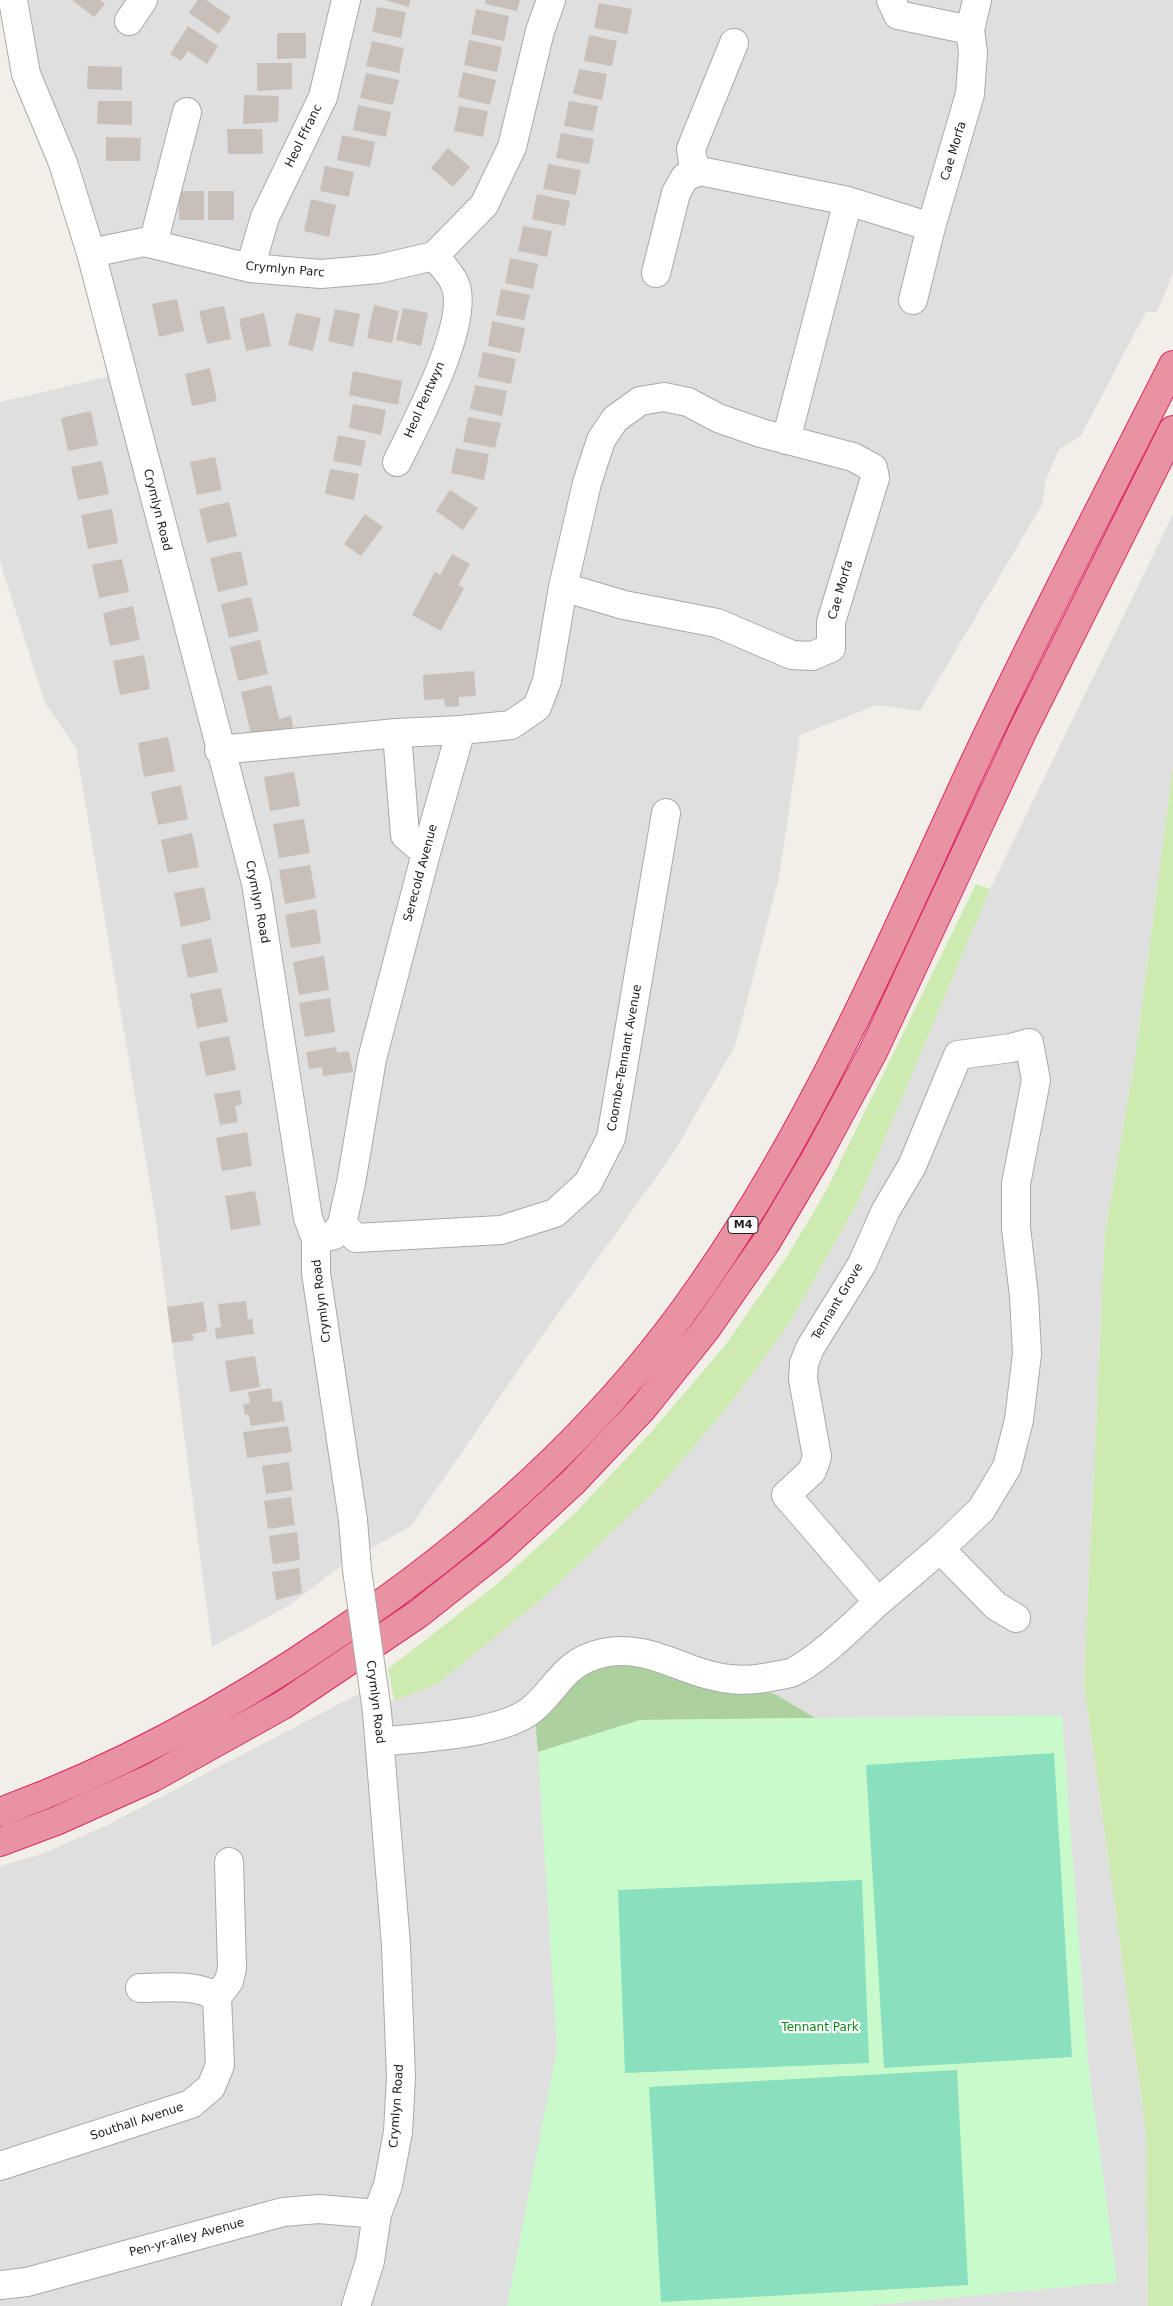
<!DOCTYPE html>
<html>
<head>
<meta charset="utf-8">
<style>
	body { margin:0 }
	canvas { display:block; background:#f2efe9 }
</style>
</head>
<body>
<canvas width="1173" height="2306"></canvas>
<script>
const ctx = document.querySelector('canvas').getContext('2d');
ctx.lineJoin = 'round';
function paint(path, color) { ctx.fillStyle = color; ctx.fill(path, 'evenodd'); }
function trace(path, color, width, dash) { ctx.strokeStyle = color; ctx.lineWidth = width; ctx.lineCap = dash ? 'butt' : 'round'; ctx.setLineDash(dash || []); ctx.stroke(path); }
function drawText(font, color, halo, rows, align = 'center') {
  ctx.font = font + ' "DejaVu Sans",sans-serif'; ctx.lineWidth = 4.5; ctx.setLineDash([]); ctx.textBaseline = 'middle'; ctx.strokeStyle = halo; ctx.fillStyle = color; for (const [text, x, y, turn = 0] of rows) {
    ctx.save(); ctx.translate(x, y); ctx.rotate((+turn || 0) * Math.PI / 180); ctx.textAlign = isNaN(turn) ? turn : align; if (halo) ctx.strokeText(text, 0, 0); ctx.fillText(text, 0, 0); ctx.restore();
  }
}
paint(new Path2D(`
	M 29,0 L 1173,0 L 1173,273 L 1157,312 L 1146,312 L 1080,437 L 1059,449 L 1045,482 L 1043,503 L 920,711 L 877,705 L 800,735 L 779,878 L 735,1046 L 672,1155 L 537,1343 L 411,1526 L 342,1565 L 290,1605 L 212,1647 L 156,1221 L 76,748 L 45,703 L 0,562 L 0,402 L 133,371 L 99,230 L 38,73 Z
	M 1173,514 L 1173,766 L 1135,1059 L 1105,1232 L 1084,1684 L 1146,2131 L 1148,2306 L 0,2306 L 0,1866 L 42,1854 L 107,1825 L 360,1693 L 394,1701 L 729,1405 L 789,1324 L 859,1200 L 990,889 Z`), '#e0dfdf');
paint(new Path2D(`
	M 1173,766 L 1173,2306 L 1148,2306 L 1146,2131 L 1084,1684 L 1105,1232 L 1135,1059 Z
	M 976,884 L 990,889 L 859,1200 L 789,1324 L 729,1405 L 660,1486 L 544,1597 L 437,1684 L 394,1701 L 388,1669 L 497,1584 L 574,1514 L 653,1430 L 726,1344 L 788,1255 L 827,1189 Z`), '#cdebb0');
paint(new Path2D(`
	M 637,1663 L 775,1694 L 815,1718 L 640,1720 L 538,1752 L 535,1719 L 575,1678 L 613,1665 Z`), '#add19e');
paint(new Path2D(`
	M 1062,1715 L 1088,2062 L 1117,2282 L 866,2306 L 507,2306 L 557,2049 L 538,1752 L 640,1720 Z`), '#c8facc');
paint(new Path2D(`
	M 1054,1753 L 1072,2057 L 884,2068 L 866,1765 Z
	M 862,1880 L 869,2063 L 625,2073 L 618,1890 Z
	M 957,2070 L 968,2285 L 661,2302 L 649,2087 Z`), '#88e0be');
paint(new Path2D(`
	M 72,0 L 100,0 L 105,4 L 94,17 Z
	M 198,0 L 206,0 L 231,17 L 219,34 L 189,13 Z
	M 384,0 L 410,0 L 409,7 Z
	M 486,0 L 520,0 L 517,11 L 485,4 Z
	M 599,3 L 632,9 L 627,34 L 594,28 Z
	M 377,7 L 406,12 L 401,38 L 372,32 Z
	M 476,9 L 509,16 L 504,41 L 471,34 Z
	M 188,26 L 218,46 L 207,64 L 188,51 L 181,61 L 170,54 Z
	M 277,33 L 306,33 L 306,58 L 277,59 Z
	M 589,35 L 617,41 L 612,66 L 584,61 Z
	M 469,40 L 502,47 L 497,72 L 464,65 Z
	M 372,41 L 404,48 L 399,73 L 366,66 Z
	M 257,63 L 292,63 L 292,89 L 257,91 Z
	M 88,66 L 122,67 L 122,90 L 87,89 Z
	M 579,69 L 607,74 L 602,100 L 573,94 Z
	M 463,72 L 496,80 L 490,105 L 458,97 Z
	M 366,73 L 399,80 L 393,105 L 360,98 Z
	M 244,95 L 279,96 L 278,122 L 243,124 Z
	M 98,101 L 132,101 L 132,125 L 97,124 Z
	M 569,101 L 598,106 L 593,131 L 564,126 Z
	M 358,105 L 391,112 L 386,137 L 353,130 Z
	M 459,106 L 488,111 L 483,137 L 454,131 Z
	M 227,129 L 262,129 L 263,154 L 228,154 Z
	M 561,133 L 594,139 L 589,164 L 556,158 Z
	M 342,135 L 375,142 L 370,167 L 337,160 Z
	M 106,137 L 141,138 L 140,161 L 106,161 Z
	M 448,148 L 470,167 L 453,187 L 431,168 Z
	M 548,164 L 581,170 L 576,195 L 543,189 Z
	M 325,166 L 354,172 L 349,197 L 320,191 Z
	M 179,191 L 204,191 L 204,220 L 179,220 Z
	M 208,191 L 234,191 L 234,220 L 208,220 Z
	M 537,194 L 570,201 L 565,226 L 532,219 Z
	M 311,199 L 336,205 L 329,237 L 304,231 Z
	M 523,226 L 552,231 L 547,257 L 518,251 Z
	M 510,258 L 538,264 L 533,289 L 505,283 Z
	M 501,289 L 530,295 L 524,320 L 496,315 Z
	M 177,299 L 184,331 L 159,337 L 152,304 Z
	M 374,305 L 399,311 L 392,343 L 367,338 Z
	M 224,306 L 231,339 L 207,344 L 199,311 Z
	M 403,308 L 428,313 L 421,346 L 396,340 Z
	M 335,309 L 360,314 L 353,347 L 328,341 Z
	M 264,313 L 271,346 L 246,351 L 239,319 Z
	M 296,313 L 321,318 L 313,351 L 288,345 Z
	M 492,321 L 525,328 L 520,353 L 488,346 Z
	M 483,352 L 516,359 L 511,384 L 478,377 Z
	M 210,368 L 217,401 L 192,406 L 185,374 Z
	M 353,371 L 402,381 L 398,405 L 349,395 Z
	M 475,385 L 507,391 L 502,416 L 470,409 Z
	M 353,404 L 386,410 L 381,435 L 349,428 Z
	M 91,411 L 98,445 L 68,451 L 61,418 Z
	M 468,417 L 501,423 L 495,448 L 463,442 Z
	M 338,435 L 366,441 L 361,466 L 333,461 Z
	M 456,448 L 489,454 L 484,480 L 451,473 Z
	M 215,457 L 222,490 L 197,495 L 190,462 Z
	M 102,461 L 109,494 L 78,500 L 71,467 Z
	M 330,469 L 359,474 L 354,500 L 325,494 Z
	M 450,490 L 478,508 L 463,530 L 436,511 Z
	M 229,502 L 237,536 L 207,543 L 199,509 Z
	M 112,509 L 118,543 L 88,549 L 81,515 Z
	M 365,514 L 383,527 L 361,556 L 344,544 Z
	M 241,551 L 248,585 L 218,592 L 210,558 Z
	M 452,554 L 470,564 L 458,585 L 464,588 L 441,631 L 412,615 L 435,572 L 440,575 Z
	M 122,559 L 129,592 L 99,598 L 92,565 Z
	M 251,597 L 259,631 L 229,638 L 221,604 Z
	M 133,606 L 140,640 L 110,646 L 103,613 Z
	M 260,640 L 268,674 L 238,681 L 230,647 Z
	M 144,655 L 150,689 L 120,695 L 113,661 Z
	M 474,671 L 476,696 L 459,697 L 459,706 L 445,707 L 444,699 L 424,700 L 423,675 Z
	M 271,685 L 279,719 L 291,716 L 294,732 L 251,734 L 241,692 Z
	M 168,737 L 175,771 L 144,777 L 138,743 Z
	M 294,772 L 300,806 L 270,811 L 264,777 Z
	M 181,785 L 188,819 L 158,825 L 151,792 Z
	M 304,819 L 310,853 L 279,858 L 273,824 Z
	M 192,833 L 199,867 L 168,873 L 161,840 Z
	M 310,865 L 316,898 L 285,904 L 279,870 Z
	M 204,887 L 211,920 L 181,927 L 174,893 Z
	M 316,909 L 321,943 L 291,948 L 285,915 Z
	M 211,938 L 218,972 L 188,978 L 181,945 Z
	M 324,956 L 329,990 L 299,995 L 293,962 Z
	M 221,988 L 228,1022 L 197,1028 L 190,994 Z
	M 330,998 L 335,1032 L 305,1037 L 299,1003 Z
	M 229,1036 L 236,1070 L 206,1076 L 199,1042 Z
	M 336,1047 L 337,1053 L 349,1051 L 353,1072 L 323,1076 L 322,1067 L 309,1069 L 306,1052 Z
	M 240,1090 L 242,1104 L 235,1106 L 238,1122 L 220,1125 L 214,1094 Z
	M 247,1132 L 252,1166 L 222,1171 L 216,1138 Z
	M 255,1191 L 261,1225 L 231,1230 L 225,1196 Z
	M 246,1301 L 248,1320 L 252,1318 L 254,1334 L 216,1339 L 215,1328 L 221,1327 L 218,1304 Z
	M 203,1302 L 207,1331 L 192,1334 L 194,1340 L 172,1343 L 167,1307 Z
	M 255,1356 L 260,1387 L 230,1392 L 225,1361 Z
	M 271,1388 L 273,1402 L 282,1401 L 285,1421 L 251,1426 L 249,1415 L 245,1415 L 243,1404 L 250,1403 L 248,1392 Z
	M 288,1426 L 292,1452 L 247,1458 L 243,1432 Z
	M 289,1462 L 293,1490 L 266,1494 L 262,1466 Z
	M 291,1497 L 295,1525 L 268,1529 L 264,1501 Z
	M 297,1532 L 300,1560 L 273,1564 L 269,1536 Z
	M 299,1568 L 302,1593 L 276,1600 L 272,1572 Z`), '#c7bfb8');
const minor = new Path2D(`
	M 13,0 L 26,74 L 63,163 L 91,253 L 256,883 L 308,1218 L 316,1239 L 316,1273 L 353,1520 L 357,1570
	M 891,0 L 898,15 L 970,30
	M 129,21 L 143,0
	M 734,43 L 691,149 L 693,162 L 700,171 L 848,201 L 931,227
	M 153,244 L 187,112
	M 91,253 L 144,242 L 250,268 L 321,274 L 378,269 L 434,256 L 484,205 L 512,147 L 540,31 L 551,0
	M 250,268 L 265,217 L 323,97 L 346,0
	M 656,273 L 676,193 L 685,177 L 700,171
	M 913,300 L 931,227 L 970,94 L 973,52 L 970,30 L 977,0
	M 786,440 L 848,201
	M 397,462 C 415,425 471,322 455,284 C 451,274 441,264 434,256
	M 461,730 L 511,725 L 537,707 L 547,681 L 563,587 L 587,483 L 601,440 L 615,419 L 640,401 L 664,397 L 688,402 L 718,418 L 761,433 L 853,457 L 873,468 L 875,478 L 831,622 L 831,648 L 812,656 L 792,655 L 717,623 L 624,605 L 563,587
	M 397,733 L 405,835 L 426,853
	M 219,750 L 397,733 L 461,730 L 426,853 L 372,1059 L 351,1183 L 342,1224 L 334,1235 L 316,1239
	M 1029,1043 L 1036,1080 L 1016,1184 L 1016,1228 L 1024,1296 L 1027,1354 L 1019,1420 L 1007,1467 L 981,1510 L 940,1549 L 878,1602 L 786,1495 L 812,1471 L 817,1457 L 803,1379 L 804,1363 L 810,1348 L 862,1264 L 886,1210 L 912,1166 L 958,1055 L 1011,1048 Z
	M 342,1224 L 356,1238 L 501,1230 L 555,1213 L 588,1183 L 611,1138 L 666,813
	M 940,1549 L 996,1606 L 1016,1618
	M 380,1742 C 421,1737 498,1735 530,1711 C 557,1690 562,1662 603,1653 C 634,1646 661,1658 690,1669 C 720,1680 744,1683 775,1676 C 781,1675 788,1674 793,1672 C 821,1658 855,1623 878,1602
	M 140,1988 C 166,1988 194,1983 217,1997
	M 217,1997 L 229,1981 L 232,1968 L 229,1862
	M 0,2166 L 191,2104 L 211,2087 L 220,2065 L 217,1997
	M 0,2285 L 27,2282 L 283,2212 L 319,2209 L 377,2214
	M 356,2306 L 370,2261 L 377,2214 L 388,2185 L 398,2132 L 401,2077 L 396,1945 L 377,1712`);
const highway = new Path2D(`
	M 0,1812 C 118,1769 229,1708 333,1637 C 467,1547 590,1440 685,1309 C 805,1144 885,956 970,772 C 1034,635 1105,500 1173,365
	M 0,1842 L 56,1821 L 152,1778 L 283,1705 L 418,1614 L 499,1550 L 573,1482 L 643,1408 L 706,1329 L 765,1244 L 817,1156 L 873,1052 L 1024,728 L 1173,430`);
trace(minor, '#a9a9a9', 30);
trace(highway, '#dc2a67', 30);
trace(minor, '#fff', 28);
trace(highway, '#e892a2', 28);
const minorBridge = new Path2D(`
	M 357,1570 L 377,1712`);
trace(minorBridge, '#a9a9a9', 30, []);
trace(minorBridge, '#fff', 28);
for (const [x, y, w] of [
	[743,1225,30]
]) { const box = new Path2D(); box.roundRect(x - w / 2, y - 8.5, w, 17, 4); ctx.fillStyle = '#fff'; ctx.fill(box); trace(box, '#222', 1); }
drawText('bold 11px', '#222', null, [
	["M4",743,1225]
]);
drawText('12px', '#222', '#fff', [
	["Heol Ffranc",304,136,-64],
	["Cae Morfa",954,151,-73],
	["Crymlyn Parc",285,270,5],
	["Heol Pentwyn",425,400,-66],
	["Crymlyn Road",157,510,76],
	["Cae Morfa",841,590,-74],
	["Serecold Avenue",421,873,-75],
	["Crymlyn Road",257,902,79],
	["Coombe-Tennant Avenue",625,1058,-80],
	["Crymlyn Road",322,1301,-97],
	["Tennant Grove",838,1302,-59],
	["Crymlyn Road",375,1702,83],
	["Crymlyn Road",397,2106,-86],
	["Southall Avenue",137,2122,-18],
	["Pen-yr-alley Avenue",187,2238,-15]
]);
drawText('12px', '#0c8416', '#fff', [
	["Tennant Park",820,2028]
]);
</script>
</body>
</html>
